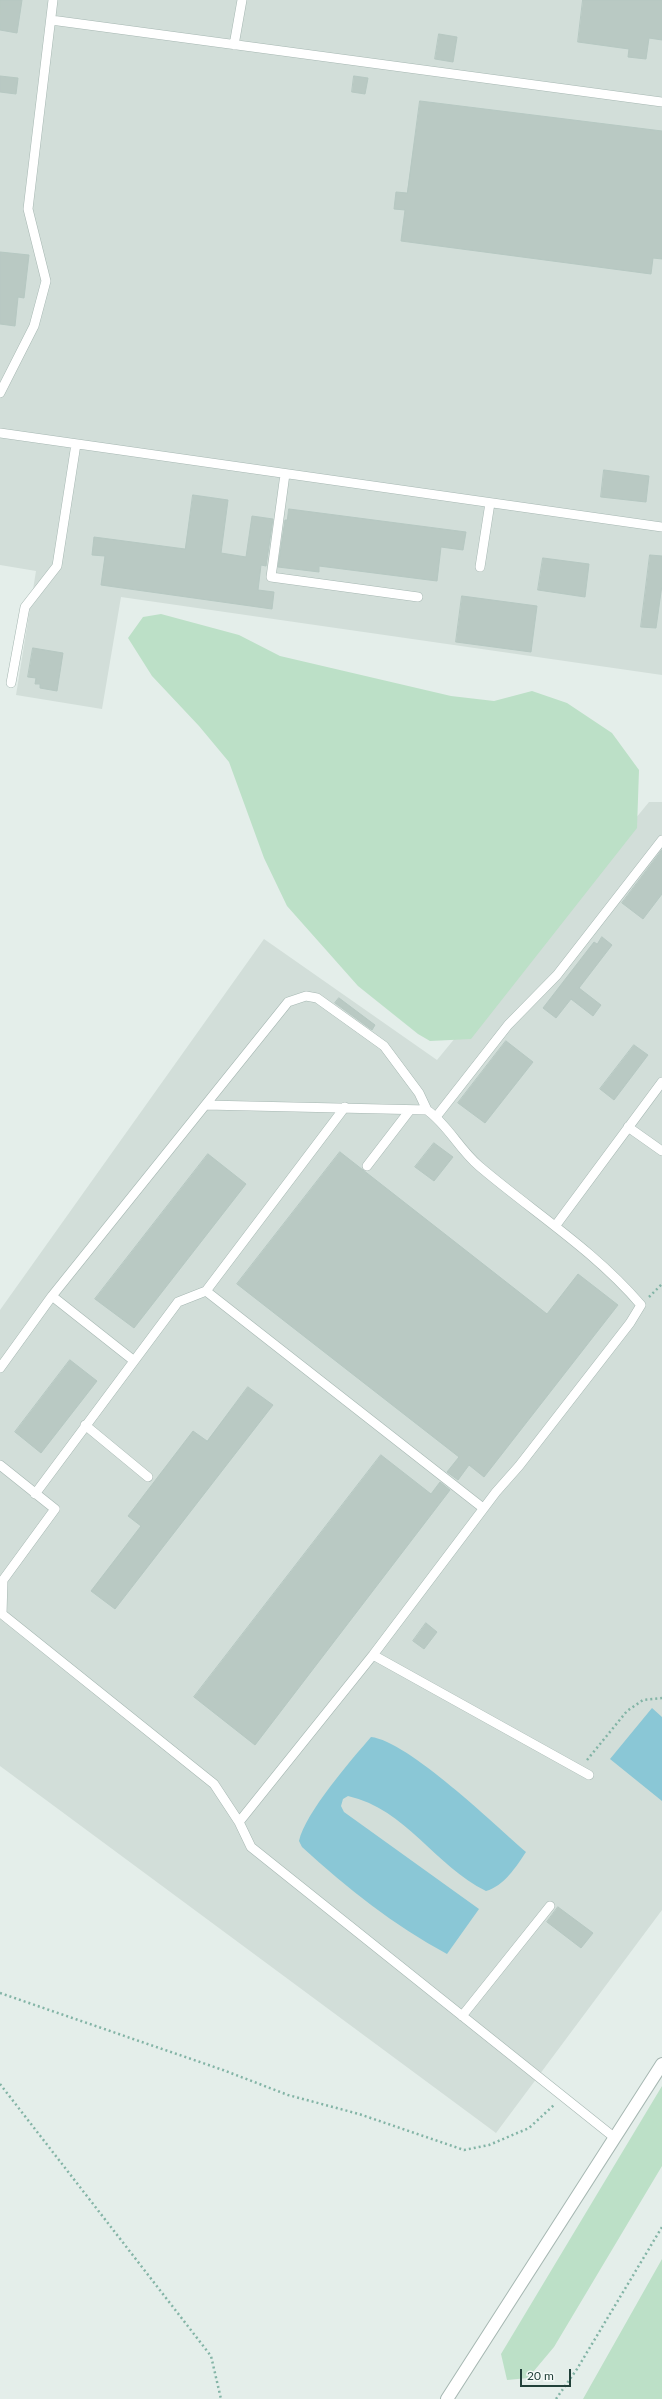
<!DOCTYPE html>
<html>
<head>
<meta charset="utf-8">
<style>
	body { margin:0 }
	#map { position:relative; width:662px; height:2399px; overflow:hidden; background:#e4eeea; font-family:Lato,sans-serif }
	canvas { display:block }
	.scale { position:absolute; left:520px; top:2369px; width:51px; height:18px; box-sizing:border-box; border:2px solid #22413a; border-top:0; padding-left:5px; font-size:12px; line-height:14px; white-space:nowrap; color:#22413a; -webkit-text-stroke:3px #f5faf8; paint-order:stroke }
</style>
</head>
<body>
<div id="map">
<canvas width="662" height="2399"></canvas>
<div class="scale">20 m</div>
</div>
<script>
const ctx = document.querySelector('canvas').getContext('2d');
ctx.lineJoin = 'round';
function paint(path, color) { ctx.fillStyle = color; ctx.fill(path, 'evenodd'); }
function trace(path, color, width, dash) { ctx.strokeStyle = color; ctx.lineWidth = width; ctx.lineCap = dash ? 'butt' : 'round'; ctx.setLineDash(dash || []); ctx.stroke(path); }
paint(new Path2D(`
	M 0,0 L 662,0 L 662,675 L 121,597 L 102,709 L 16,695 L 36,571 L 0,565 Z
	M 649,802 L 662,802 L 662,1910 L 496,2133 L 0,1766 L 0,1310 L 264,939 L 437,1060 Z`), '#d2ded9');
paint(new Path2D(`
	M 161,614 L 239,635 L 280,656 L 451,696 L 494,701 L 532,691 L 567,703 L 612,733 L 639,770 L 637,828 L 471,1039 L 430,1041 L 418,1034 L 358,986 L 287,906 L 264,858 L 229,762 L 199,726 L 152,676 L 128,638 L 143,617 Z
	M 662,2086 L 662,2166 L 554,2347 L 528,2378 L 507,2380 L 501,2354 Z
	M 662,2259 L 662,2399 L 583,2399 Z`), '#bce0c7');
paint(new Path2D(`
	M 652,1708 L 662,1717 L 662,1801 L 610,1759 Z
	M 371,1737 C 408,1741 495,1825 526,1852 C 516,1867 504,1886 486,1891 C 435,1866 406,1809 348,1796 L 343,1799 L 341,1806 L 344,1812 L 479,1909 L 447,1954 C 393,1925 347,1888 302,1847 L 299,1841 C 305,1813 352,1759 371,1737 Z`), '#8ac7d6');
const building = new Path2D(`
	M 0,0 L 22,0 L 17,33 L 0,30 Z
	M 583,0 L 662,0 L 662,40 L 649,38 L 646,59 L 628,57 L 629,49 L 578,42 Z
	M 439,34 L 457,37 L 453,62 L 435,59 Z
	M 0,76 L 18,78 L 16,94 L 0,92 Z
	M 354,76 L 368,78 L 365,94 L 352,92 Z
	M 420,101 L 662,131 L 662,259 L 653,258 L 651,274 L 401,241 L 405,210 L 394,209 L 396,192 L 407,193 Z
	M 0,252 L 29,255 L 24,298 L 18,297 L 15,326 L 0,324 Z
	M 604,470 L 649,476 L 646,502 L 601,497 Z
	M 193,495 L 228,500 L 221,553 L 246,557 L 252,516 L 273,519 L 266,566 L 261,565 L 258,590 L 274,592 L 272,609 L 101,585 L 105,556 L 92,555 L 94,537 L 185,549 Z
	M 289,509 L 466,532 L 463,550 L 441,547 L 437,581 L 319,566 L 319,572 L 278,567 L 285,520 L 287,520 Z
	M 650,555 L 662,556 L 662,585 L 656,628 L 641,627 Z
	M 543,558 L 589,564 L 585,597 L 538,590 Z
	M 462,596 L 537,606 L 531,652 L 456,642 Z
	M 33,648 L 63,653 L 57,691 L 40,688 L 40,684 L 35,684 L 36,678 L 28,677 Z
	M 662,850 L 662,894 L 643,919 L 622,903 Z
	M 602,937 L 612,945 L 579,988 L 601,1005 L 593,1016 L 571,999 L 556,1018 L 543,1008 L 594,942 L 597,944 Z
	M 339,998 L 375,1025 L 372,1030 L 335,1003 Z
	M 506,1041 L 533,1062 L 485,1123 L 458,1103 Z
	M 634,1045 L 648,1055 L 614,1100 L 600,1089 Z
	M 434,1143 L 453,1157 L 434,1181 L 415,1167 Z
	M 340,1152 L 547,1314 L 578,1274 L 618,1305 L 484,1477 L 469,1465 L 458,1480 L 447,1472 L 459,1457 L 237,1284 Z
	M 208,1154 L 246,1184 L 134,1328 L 95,1299 Z
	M 70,1360 L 97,1381 L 41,1453 L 15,1432 Z
	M 248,1387 L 273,1405 L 115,1609 L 91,1591 L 141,1526 L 128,1516 L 193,1431 L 207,1441 Z
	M 381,1455 L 431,1494 L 440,1482 L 450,1490 L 255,1745 L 194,1697 Z
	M 426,1623 L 437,1632 L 424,1649 L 413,1641 Z
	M 558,1907 L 593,1933 L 581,1948 L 547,1922 Z`);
paint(building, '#b9c9c3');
trace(building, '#b6c8c2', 1);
const service = new Path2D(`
	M 51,20 L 662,102
	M 234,45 L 242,0
	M 0,393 L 34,326 L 46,281 L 28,209 L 53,0
	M 0,433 L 662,527
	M 285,474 L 271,577 L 418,597
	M 480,567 L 490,503
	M 11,683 L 25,607 L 57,566 L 76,444
	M 206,1105 L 427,1110 C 448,1125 459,1149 479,1166 C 533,1212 594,1250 641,1305 L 630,1323 L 519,1466 L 496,1492 L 373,1655 L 239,1822
	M 436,1117 L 508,1025 L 557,975 L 662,840
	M 628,1127 L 662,1151
	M 367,1166 L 410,1110
	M 556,1225 L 662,1082
	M 206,1291 L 483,1508
	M 52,1296 L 133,1360
	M 0,1368 L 52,1296 L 288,1002 L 306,996 L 317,998 L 384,1046 L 419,1093 L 427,1110
	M 85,1425 L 148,1477
	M 0,1465 L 55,1509 L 3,1580 L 2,1614 L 214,1784 L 239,1822 L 251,1847 L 615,2138
	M 35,1494 L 178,1302 L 206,1291 L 345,1107
	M 373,1655 L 589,1775
	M 462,2016 L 550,1906`);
const tertiary = new Path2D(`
	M 447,2399 L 662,2064`);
trace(service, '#a6b7b2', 10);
trace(tertiary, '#a6b7b2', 14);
trace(new Path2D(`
	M 649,1297 L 662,1284
	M 587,1760 L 627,1711 L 643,1700 L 662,1698
	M 0,1993 L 223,2070 L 288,2095 L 359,2114 L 464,2150 L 489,2145 L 529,2128 L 554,2105
	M 0,2084 L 211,2356 L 221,2399
	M 556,2399 L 577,2369 L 662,2227`), '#83b4a6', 2.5, [2, 3]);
trace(service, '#fff', 9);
trace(tertiary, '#fff', 12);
</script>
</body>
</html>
